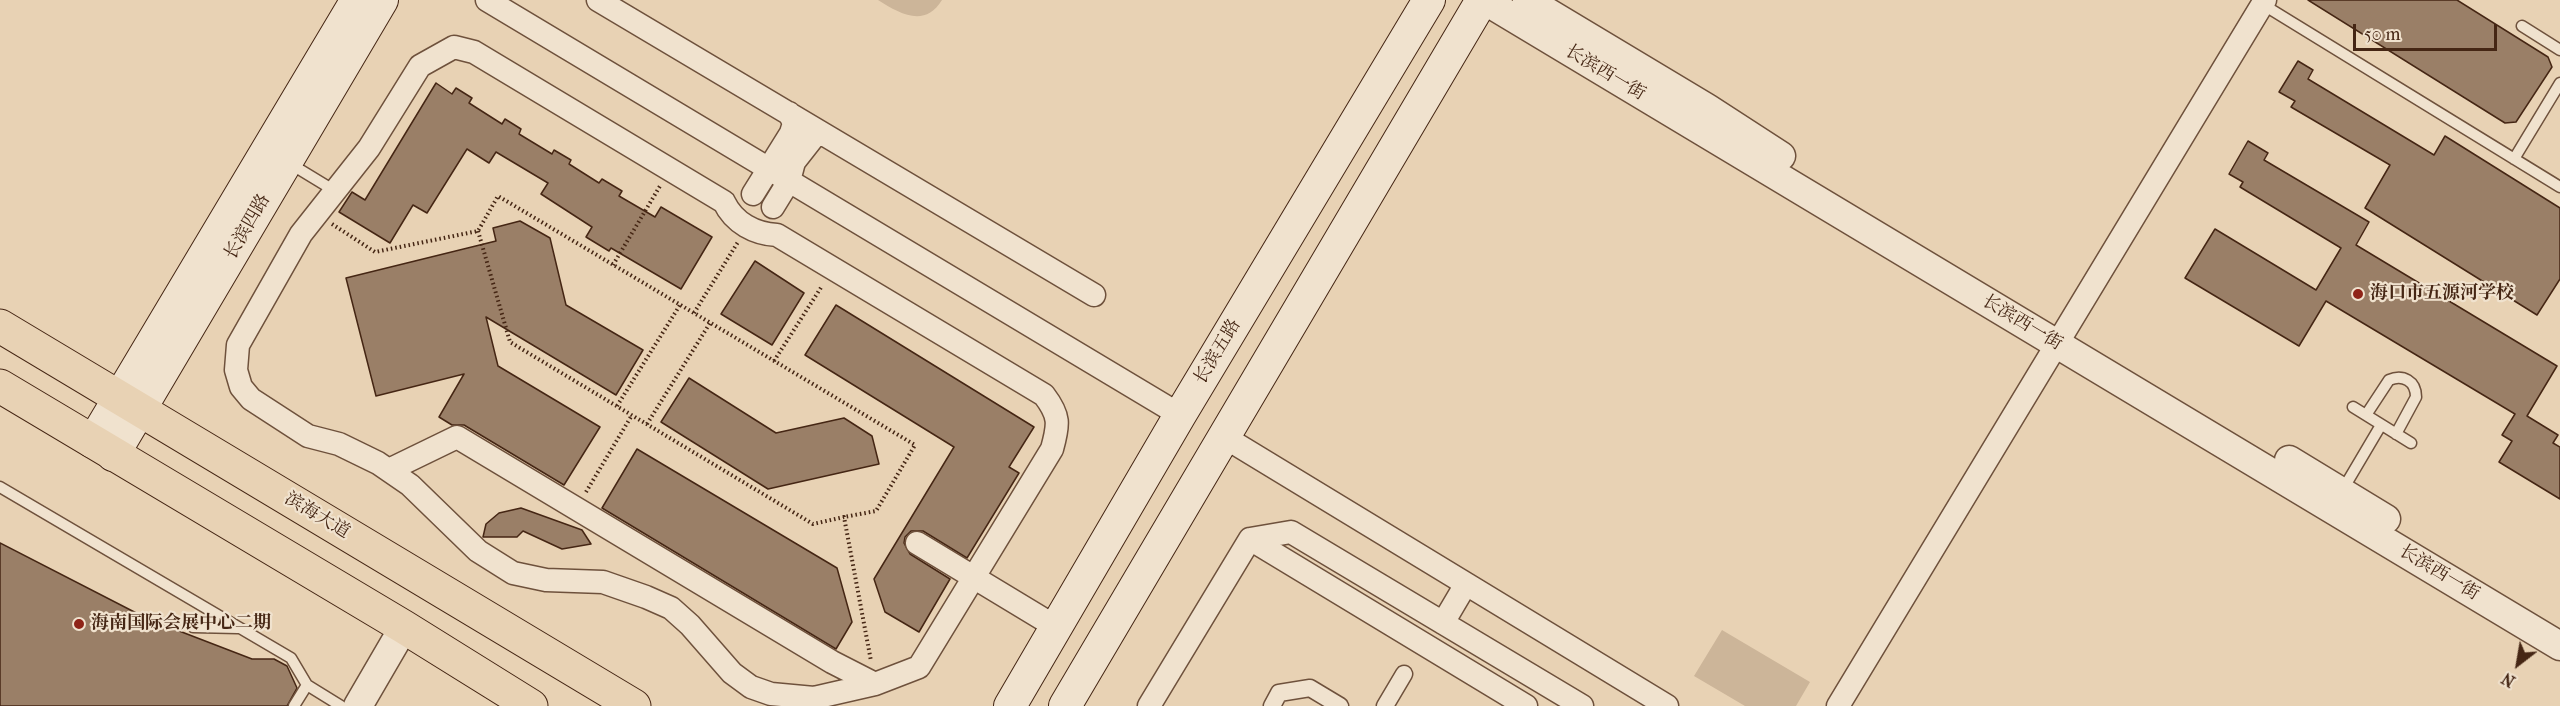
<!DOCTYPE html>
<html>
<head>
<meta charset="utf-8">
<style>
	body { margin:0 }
	#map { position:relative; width:2560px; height:706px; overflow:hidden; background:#e8d2b4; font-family:"IM FELL French Canon",serif }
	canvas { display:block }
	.north { position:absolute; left:2488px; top:634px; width:60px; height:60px; -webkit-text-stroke:4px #f0e2ce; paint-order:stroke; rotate:211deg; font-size:16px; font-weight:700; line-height:24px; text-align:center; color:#452614 }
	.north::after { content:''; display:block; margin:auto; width:21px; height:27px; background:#452614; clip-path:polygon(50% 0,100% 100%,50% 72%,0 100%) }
	.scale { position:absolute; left:2353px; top:24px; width:144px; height:27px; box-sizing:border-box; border:3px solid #452614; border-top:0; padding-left:8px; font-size:18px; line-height:21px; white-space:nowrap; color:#452614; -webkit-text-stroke:4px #f0e2ce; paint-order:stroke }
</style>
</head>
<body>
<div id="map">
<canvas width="2560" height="706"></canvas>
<div class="north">N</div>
<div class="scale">50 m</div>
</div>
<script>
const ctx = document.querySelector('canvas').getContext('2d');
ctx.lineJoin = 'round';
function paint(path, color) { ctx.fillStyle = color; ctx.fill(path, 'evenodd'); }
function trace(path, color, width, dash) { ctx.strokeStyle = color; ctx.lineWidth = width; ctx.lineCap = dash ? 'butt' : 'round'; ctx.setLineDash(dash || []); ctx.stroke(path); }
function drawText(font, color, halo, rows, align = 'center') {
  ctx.font = font + ' "IM FELL French Canon","Noto Serif SC",serif'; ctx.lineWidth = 4.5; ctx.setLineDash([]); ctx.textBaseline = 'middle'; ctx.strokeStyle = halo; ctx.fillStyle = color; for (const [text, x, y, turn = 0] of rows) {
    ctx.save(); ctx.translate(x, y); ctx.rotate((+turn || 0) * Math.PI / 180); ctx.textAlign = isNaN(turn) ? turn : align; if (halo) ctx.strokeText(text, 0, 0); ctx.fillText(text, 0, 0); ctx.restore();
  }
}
paint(new Path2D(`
	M 878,0 L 942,0 C 925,28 900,14 878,0 Z
	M 1722,630 L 1810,682 L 1796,706 L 1745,706 L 1694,676 Z`), '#ccb599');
const building = new Path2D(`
	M 2308,0 L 2457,0 L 2548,57 L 2552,67 L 2516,122 L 2505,123 Z
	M 2298,61 L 2313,70 L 2308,79 L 2434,155 L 2445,136 L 2560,208 L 2560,279 L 2537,315 L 2365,208 L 2390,165 L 2291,107 L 2295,101 L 2279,92 Z
	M 436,83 L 452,94 L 456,88 L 472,98 L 469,103 L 502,124 L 505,119 L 521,129 L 519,134 L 552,154 L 554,150 L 571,160 L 569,164 L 599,183 L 602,179 L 622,191 L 619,196 L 655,217 L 661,207 L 712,237 L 681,289 L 611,248 L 609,251 L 586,237 L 592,227 L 541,194 L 548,183 L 496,152 L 489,163 L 467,149 L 427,213 L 413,205 L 390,243 L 339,212 L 352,192 L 365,200 Z
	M 2248,141 L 2268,153 L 2264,160 L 2369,222 L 2356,245 L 2557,366 L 2527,416 L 2558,435 L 2553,443 L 2560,447 L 2560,499 L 2499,462 L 2512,441 L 2502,435 L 2515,414 L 2326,301 L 2299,346 L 2185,278 L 2215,229 L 2316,290 L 2341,248 L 2240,187 L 2243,182 L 2229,174 Z
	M 520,221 L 550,238 L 566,305 L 643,350 L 616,395 L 486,317 L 498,366 L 600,427 L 564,485 L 464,425 L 452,425 L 439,417 L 464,374 L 376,396 L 346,278 L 496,241 L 493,228 Z
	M 755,261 L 804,293 L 772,345 L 721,314 Z
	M 836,305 L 1034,427 L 1009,467 L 1019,473 L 967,558 L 923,531 L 911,531 L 905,537 L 904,543 L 910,554 L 950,579 L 919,632 L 885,612 L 874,579 L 954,447 L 805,355 Z
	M 689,378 L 776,433 L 844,418 L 872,436 L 879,464 L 768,489 L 661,422 Z
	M 637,449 L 837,568 L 852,622 L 836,649 L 602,508 Z
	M 521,508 L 582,530 L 591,544 L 562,549 L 523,531 L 517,537 L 483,537 L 486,524 L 499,513 Z
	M 0,543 L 148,619 L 252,659 L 274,659 L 287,666 L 297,688 L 287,706 L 0,706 Z`);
paint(building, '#9a7f67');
trace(building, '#452614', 1.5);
const service = new Path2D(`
	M 2262,4 L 2560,187
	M 2522,26 L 2560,50
	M 2514,159 L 2560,83
	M 289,163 L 335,191
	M 2353,407 L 2411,443
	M 2366,415 L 2389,380 C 2403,374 2416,381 2416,397 L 2396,434
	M 0,487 L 291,658 L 307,685 L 341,706
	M 2342,491 L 2381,425
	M 193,627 L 238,628
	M 294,706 L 307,685`);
const pedestrian = new Path2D(`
	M 1272,706 L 1279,693 L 1310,688 L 1340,706
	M 1385,706 L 1404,674`);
const minor = new Path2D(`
	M 487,0 L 1180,415
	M 598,0 L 1094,295
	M 454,47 L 474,52 L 724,202 C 734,223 755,234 777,235 L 1044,395 C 1060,416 1059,424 1052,449 L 919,667 L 875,684 L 814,698 L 771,694 L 751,687 L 732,673 L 690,625 L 671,608 L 646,597 L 603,582 L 546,580 L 513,573 L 478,551 L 410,485 L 378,463 L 339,444 L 308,436 L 251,399 L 241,387 L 236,370 L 238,345 L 301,234 L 369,148 L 420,66 Z
	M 753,194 L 791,133 L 794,123 L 789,113
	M 773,207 L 789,181 L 794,162 L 816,134 L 824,135
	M 1226,438 L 1667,706
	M 389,470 L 457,437 L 832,662 L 875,684
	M 1250,539 L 1526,706
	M 917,543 L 1056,627
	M 1443,623 L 1466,584
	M 1149,706 L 1250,539 L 1291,532 L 1582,706
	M 1838,706 L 2265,0`);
const tertiary = new Path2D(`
	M 1484,0 L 2560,646
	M 1527,0 L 1707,108 L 1781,156
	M 2289,460 L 2386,519
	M 358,706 L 404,627`);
const secondary = new Path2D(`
	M 93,442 L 355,3
	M 113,455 L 382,0
	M 1010,706 L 1180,415 L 1429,0
	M 1065,706 L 1482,0`);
const trunk = new Path2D(`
	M 0,326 L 634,706
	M 0,386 L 404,627 L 531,706`);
trace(service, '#6e513c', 13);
trace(pedestrian, '#6e513c', 19);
trace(minor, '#6e513c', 25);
trace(tertiary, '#6e513c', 31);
trace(secondary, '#452614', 34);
trace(trunk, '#452614', 35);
trace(new Path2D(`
	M 332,224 L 375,252 L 478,231 L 498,196 L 915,445 L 876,511 L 844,517
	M 478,231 L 510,342 L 813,524 L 844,517 L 871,661
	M 613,265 L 660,186
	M 694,313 L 738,242
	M 774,361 L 822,286
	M 617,406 L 680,305
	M 647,424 L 710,323
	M 586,492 L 632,415`), '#452614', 4, [1.5, 3]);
trace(service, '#f0e2ce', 10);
trace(pedestrian, '#f0e2ce', 16);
trace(minor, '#f0e2ce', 22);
trace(tertiary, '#f0e2ce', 28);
trace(secondary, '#f0e2ce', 32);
trace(trunk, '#e8d2b4', 33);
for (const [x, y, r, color] of [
	[2358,294,6,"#8f2418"],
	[79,624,6,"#8f2418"]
]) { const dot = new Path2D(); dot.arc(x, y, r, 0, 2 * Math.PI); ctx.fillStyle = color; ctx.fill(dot); trace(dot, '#f0e2ce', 2); }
drawText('18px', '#452614', '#f0e2ce', [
	["长滨西一街",1605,73,31],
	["长滨四路",248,227,-60],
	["长滨西一街",2022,323,31],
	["长滨五路",1218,352,-59],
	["滨海大道",317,516,31],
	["长滨西一街",2439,573,31]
]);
drawText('bold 18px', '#452614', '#f0e2ce', [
	["海口市五源河学校",2370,294],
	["海南国际会展中心二期",91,624]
], 'left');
</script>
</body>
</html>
